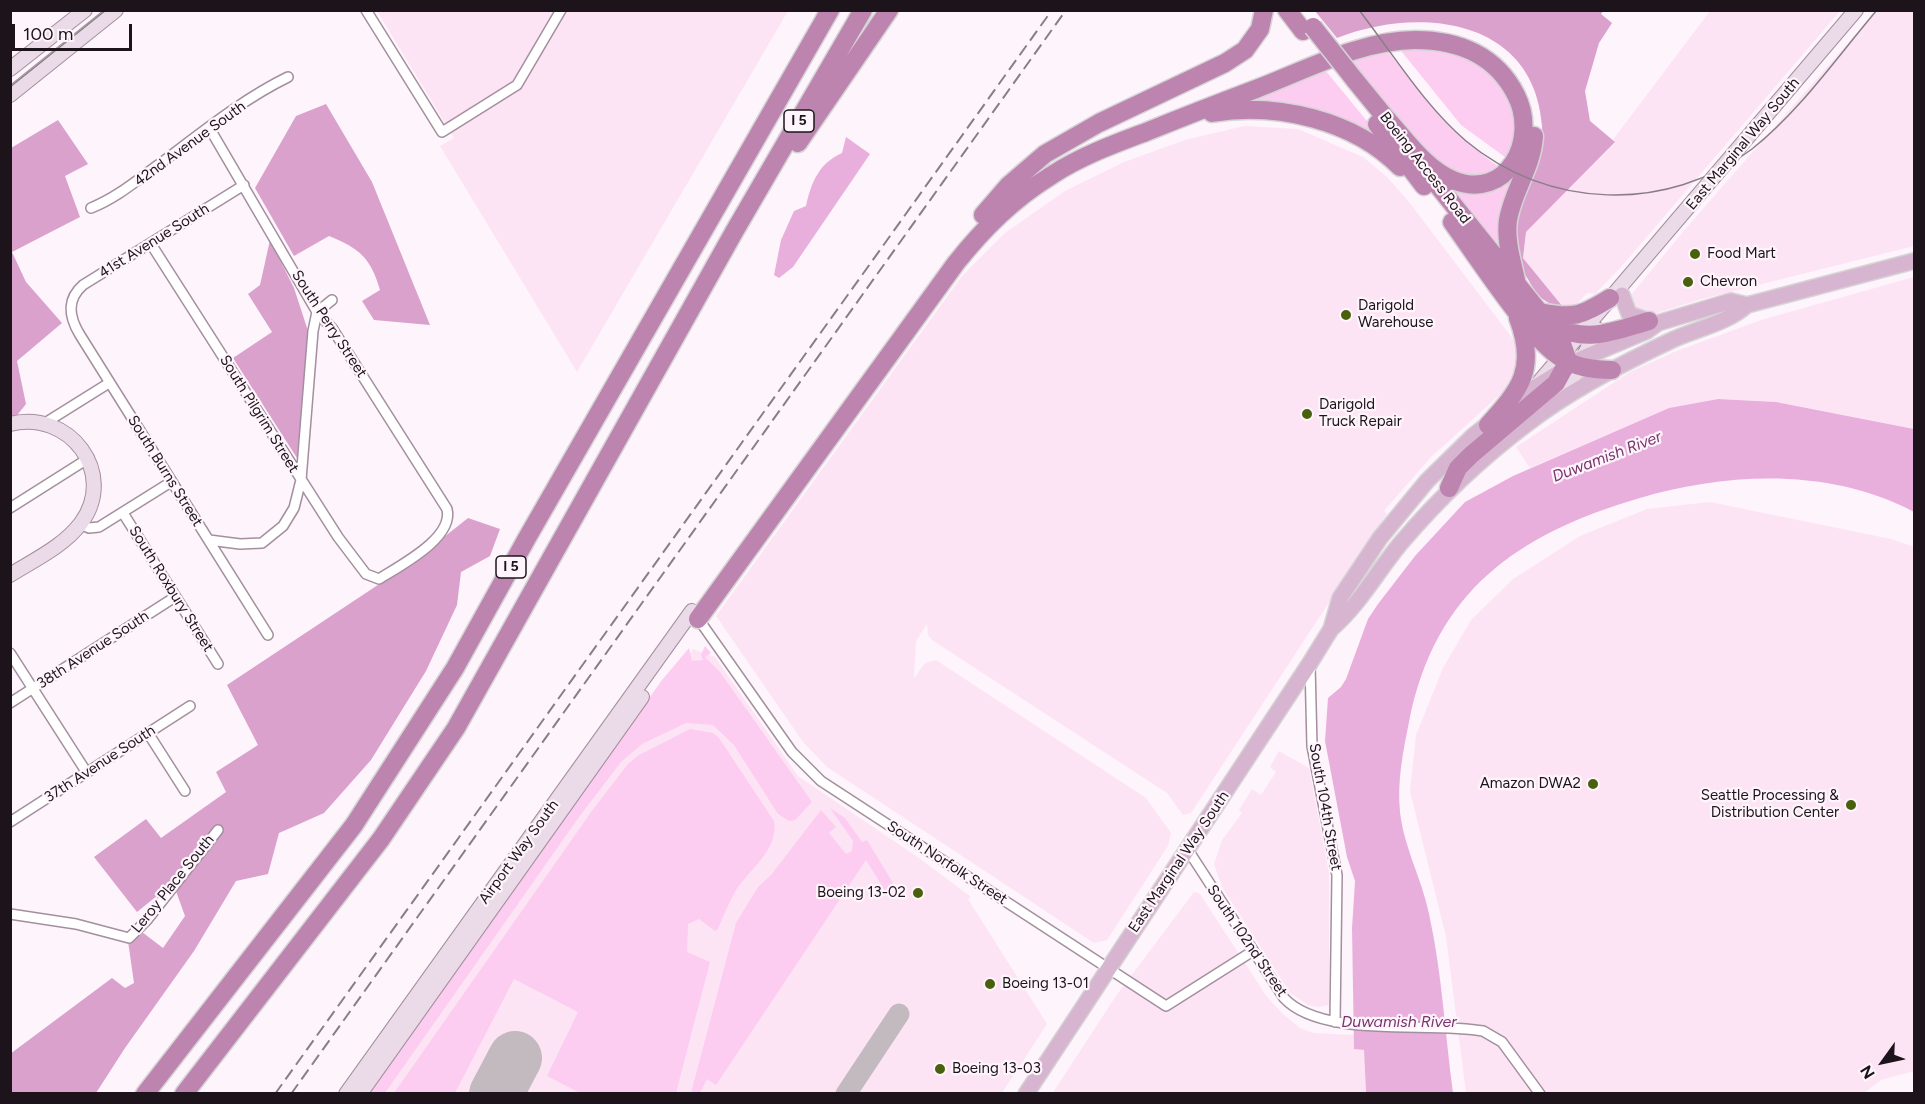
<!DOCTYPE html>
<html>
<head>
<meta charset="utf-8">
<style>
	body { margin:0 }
	#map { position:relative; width:1925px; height:1104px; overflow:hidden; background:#fef4fb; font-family:Figtree,sans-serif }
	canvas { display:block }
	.frame { position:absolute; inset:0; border:12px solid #1c141a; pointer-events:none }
	.north { position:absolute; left:1853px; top:1032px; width:60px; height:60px; -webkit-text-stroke:4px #fef4fb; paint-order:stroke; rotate:237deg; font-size:16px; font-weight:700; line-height:24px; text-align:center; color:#1c141a }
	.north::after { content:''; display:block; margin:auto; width:21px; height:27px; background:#1c141a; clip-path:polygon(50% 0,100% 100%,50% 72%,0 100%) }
	.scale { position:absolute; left:12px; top:24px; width:120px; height:27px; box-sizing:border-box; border:3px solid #1c141a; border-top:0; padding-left:8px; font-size:18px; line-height:21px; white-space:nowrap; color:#1c141a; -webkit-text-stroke:4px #fef4fb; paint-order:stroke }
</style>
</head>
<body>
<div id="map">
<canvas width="1925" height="1104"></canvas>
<div class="frame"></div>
<div class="north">N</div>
<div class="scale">100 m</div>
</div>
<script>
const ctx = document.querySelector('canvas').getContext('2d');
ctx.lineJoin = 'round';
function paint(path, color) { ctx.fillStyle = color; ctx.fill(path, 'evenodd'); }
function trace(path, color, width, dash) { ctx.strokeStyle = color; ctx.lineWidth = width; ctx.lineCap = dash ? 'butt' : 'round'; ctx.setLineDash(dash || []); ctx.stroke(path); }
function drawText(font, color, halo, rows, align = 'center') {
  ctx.font = font + ' Figtree,sans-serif'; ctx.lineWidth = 4.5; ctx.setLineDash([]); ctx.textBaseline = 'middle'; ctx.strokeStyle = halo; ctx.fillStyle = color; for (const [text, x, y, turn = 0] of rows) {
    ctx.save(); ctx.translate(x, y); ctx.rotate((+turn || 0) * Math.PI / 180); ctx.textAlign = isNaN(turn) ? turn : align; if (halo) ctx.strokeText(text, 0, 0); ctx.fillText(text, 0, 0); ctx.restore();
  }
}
paint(new Path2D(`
	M 377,11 L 788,11 L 577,372 L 440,146 L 454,138 Z
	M 1710,11 L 1840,11 L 1621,267 L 1595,294 L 1587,293 L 1573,308 L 1563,307 L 1523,258 L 1526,232 L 1615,143 L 1612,141 Z
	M 1876,11 L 1914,11 L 1914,246 L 1698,300 L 1648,316 L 1641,315 L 1633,306 L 1631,295 L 1687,227 Z
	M 1244,126 L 1298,129 L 1363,157 L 1387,177 L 1409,202 L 1516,343 L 1517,363 L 1504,391 L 1430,458 L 1384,511 L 1387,514 L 1191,813 L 1183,815 L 1167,793 L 932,640 L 928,635 L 927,624 L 916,641 L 914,678 L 925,663 L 936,660 L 1146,798 L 1171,833 L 1168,846 L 1107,940 L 1094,943 L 827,767 L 803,742 L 716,616 L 962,276 L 1005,233 L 1065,191 L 1124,162 L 1185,140 Z
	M 1914,277 L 1914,429 L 1776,402 L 1718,399 L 1669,408 L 1530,468 L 1516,447 L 1630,372 L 1674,352 L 1761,320 Z
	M 1710,502 L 1891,539 L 1914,547 L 1914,1071 L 1881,1080 L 1864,1093 L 1466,1093 L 1446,937 L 1410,791 L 1416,735 L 1443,668 L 1471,620 L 1513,579 L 1580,536 L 1647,509 Z
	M 693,649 L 715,657 L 798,776 L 919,858 L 971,897 L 968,899 L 1047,1024 L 1002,1093 L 363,1094 Z
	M 1279,751 L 1309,768 L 1329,873 L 1329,1005 L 1318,1007 L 1308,1005 L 1290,993 L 1222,887 L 1214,864 L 1222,840 L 1242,813 L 1239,810 L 1252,789 L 1261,795 L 1276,772 L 1270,767 Z
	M 1194,892 L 1200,894 L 1267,997 L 1283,1014 L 1300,1028 L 1314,1033 L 1354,1035 L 1354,1049 L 1364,1050 L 1366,1093 L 1052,1094 L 1116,996 Z`), '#fce4f5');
paint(new Path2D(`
	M 1415,46 L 1465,53 L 1505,85 L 1518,119 L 1509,160 L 1461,125 L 1398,47 Z
	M 1386,49 C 1421,94 1453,137 1501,168 L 1493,174 L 1469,179 L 1440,164 L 1349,61 Z
	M 1325,70 L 1394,154 L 1248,101 Z
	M 1520,166 L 1500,244 L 1497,248 L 1450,188 Z
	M 705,646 L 711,653 L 705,657 L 720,672 L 812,802 L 795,820 L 789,821 L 778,814 L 734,745 L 713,725 L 686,723 L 642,744 L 621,762 L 579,817 L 385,1093 L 368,1094 L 662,680 L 689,648 L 692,661 L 703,660 L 701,655 Z
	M 690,729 L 713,733 L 719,738 L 774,821 C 779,849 750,869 736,890 C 729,903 723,916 718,929 L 715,931 L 699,919 L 688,924 L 687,952 L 710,962 L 676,1093 L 580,1093 L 547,1076 L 578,1012 L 514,979 L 455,1093 L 394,1093 L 594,808 L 628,764 L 639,755 Z
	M 830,808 L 845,818 L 862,842 L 867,840 L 893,883 L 885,891 L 866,860 L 716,1085 L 707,1079 L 700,1093 L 691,1093 L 736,923 L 758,887 L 771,875 L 821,810 L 836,827 L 829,833 L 846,854 L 852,851 L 853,841 Z`), '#fdcdf1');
paint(new Path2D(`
	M 1315,11 L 1603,11 L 1601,14 L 1612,23 L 1599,43 L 1585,91 L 1590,121 L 1615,142 L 1526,232 L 1523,258 L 1563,307 C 1545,304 1538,297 1529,281 C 1491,219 1546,185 1542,126 C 1534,17 1418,6 1337,38 Z
	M 326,104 L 372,182 L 430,325 L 374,320 L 362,301 L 380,290 C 371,258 359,248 329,236 L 294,256 L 255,188 L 296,116 Z
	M 58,120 L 88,164 L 65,176 L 80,217 L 12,252 L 26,282 L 62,323 L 17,361 L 26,404 L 11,423 L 11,148 Z
	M 270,240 L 294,288 L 309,334 L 297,458 L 233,358 L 272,332 L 248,294 L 260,285 Z
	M 468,518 L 500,529 L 490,556 L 461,572 L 457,605 L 426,671 L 371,760 L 324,813 L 279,833 L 268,874 L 236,881 L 194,951 L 125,1048 L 96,1093 L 11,1093 L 10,1054 L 112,978 L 125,988 L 134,983 L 128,941 L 142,932 L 163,948 L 185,916 L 173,883 L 137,912 L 94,857 L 146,819 L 161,838 L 226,792 L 216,772 L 258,745 L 227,685 L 414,561 Z`), '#daa1cd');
paint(new Path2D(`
	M 846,137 L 870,154 L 793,267 L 779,278 L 774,275 L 781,240 L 794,211 L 806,206 C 811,183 819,163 842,153 Z
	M 1718,399 L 1776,402 L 1914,429 L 1914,512 C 1831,468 1729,472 1640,498 C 1517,534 1435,591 1409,722 C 1403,752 1397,781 1400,812 C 1404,848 1422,879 1429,914 C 1442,972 1445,1034 1453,1093 L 1366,1093 L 1364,1050 L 1354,1049 L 1352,928 L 1355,881 L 1347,857 L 1325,741 L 1328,698 L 1341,687 L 1346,679 L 1368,619 L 1378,604 L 1415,556 L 1465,502 L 1513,476 L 1669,408 Z`), '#e9afdc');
trace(new Path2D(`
	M 846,1094 L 899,1014`), '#c3bac0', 21);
trace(new Path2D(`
	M 496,1094 L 515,1058`), '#c3bac0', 54);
const street = new Path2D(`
	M 366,10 L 442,132 L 517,85 L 561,10
	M 244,185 L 83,285 C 66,300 69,317 80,335 L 268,635
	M 91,208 C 118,197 137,180 161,163 C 201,133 243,99 288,77
	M 151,244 L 338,537 L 366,574 L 379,579 C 401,565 454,538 447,509 L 332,328 L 317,312 L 210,129
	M 45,423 L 109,383
	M 10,508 L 89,458
	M 123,513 L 218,664
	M 80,524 L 89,528 L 99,527 L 171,482
	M 209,540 L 240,544 L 262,543 L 283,526 L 294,508 L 301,480 L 313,331 L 317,312 L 332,300
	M 697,617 L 792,752 L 821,781 L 1166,1006 L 1253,951
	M 10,653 L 87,773
	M 1310,664 L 1312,746 L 1337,875 L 1335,1022
	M 10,703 L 175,597
	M 148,733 L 185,791
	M 10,822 L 190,706
	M 1188,850 L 1284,998 C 1322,1039 1429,1021 1483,1031 L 1502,1042 L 1540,1094
	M 10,914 L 76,924 L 129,938 L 147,920 L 218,830`);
const secondary = new Path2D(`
	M 10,69 L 85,10
	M 10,95 L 116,10
	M 1540,381 L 1856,10
	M 1556,400 L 1572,380 L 1597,329
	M 10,424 C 69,409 118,473 81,523 C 64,546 34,560 10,575
	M 346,1094 L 692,611
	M 360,1094 L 642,697`);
const primary = new Path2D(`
	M 1622,295 L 1629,314 L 1652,322
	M 1331,629 C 1359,605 1377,572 1400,544 C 1439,498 1480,459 1528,423 C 1571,390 1621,364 1670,341 C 1695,329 1726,324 1747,305 L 1914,261
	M 1026,1094 L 1310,663 L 1331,629 L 1340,598 L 1380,538 L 1427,481 L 1473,436 L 1531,390 L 1583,358 L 1647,331 L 1658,323 L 1731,301 L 1747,305`);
const highway = new Path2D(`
	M 1287,10 L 1303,31
	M 1354,79 L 1394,128
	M 1212,113 C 1276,102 1354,120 1400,167
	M 1377,124 L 1424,186
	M 798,143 L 889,10
	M 1423,167 L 1560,338 L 1568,361 L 1556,383 L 1471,455 L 1458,468 L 1449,488
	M 983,215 L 1009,185 L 1045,154 L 1099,123 L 1225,63 L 1245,50 L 1260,29 L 1264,10
	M 1452,222 C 1476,255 1531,341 1563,359 C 1578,368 1595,370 1612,370
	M 1517,285 C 1513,264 1505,242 1508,220 C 1513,190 1532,168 1534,136
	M 1540,312 C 1574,319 1581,316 1610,298
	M 1551,326 C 1589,343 1611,332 1649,321
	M 1488,425 C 1521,389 1537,368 1518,318
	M 698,619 L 956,263 C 984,228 1013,199 1052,175 C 1081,156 1114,144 1146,132 C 1183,117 1219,103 1256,89 C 1306,70 1361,40 1415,40 C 1458,40 1496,55 1516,95 C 1539,140 1507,202 1453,180 C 1426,169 1406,140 1387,119
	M 145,1094 L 354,825 L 455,668 L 527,538 L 830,10
	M 184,1094 L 381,839 L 456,728 L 734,232 L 863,10`);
trace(street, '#a48f9e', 12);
trace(secondary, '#a48f9e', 16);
trace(primary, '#d6d5d6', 18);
trace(highway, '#d6d5d6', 21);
trace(street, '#fff', 9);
trace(secondary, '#ebdae7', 14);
trace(primary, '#d7b5d0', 15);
trace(highway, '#bd84b0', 18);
trace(new Path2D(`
	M 1359,10 C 1393,54 1424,105 1466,141 C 1547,209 1667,214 1752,149 C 1800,111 1837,57 1877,10
	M 10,87 L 106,10`), '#887f86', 1.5);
trace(new Path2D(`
	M 275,1094 L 1052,10
	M 291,1094 L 1066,10`), '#887f86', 2, [12, 6]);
const highwayBridge = new Path2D(`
	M 1313,27 L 1354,79`);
trace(highwayBridge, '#d6d5d6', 21, []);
trace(highwayBridge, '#bd84b0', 18);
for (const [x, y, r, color] of [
	[1695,254,6,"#49600c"],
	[1688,282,6,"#49600c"],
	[1346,315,6,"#49600c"],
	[1307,414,6,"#49600c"],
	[1593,784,6,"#49600c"],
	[1851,805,6,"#49600c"],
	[918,893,6,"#49600c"],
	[990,984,6,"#49600c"],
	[940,1069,6,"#49600c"]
]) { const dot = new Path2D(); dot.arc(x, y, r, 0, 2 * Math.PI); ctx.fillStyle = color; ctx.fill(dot); trace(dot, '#fef4fb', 2); }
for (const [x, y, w] of [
	[799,121,30],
	[511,567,30]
]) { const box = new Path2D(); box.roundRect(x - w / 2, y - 11, w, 22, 4.5); ctx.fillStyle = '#fef4fb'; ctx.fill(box); trace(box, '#1c141a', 1.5); }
drawText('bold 14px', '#1c141a', null, [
	["I 5",799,121],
	["I 5",511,567]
]);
drawText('15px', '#1c141a', '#fef4fb', [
	["42nd Avenue South",190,144,-36],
	["East Marginal Way South",1743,144,-50],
	["Boeing Access Road",1425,168,52],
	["41st Avenue South",154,241,-32],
	["South Perry Street",329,324,57],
	["South Pilgrim Street",259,414,58],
	["South Burns Street",165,471,58],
	["South Roxbury Street",171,589,58],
	["38th Avenue South",93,650,-33],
	["37th Avenue South",100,764,-33],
	["South 104th Street",1325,807,80],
	["Airport Way South",519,852,-54],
	["East Marginal Way South",1179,862,-56],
	["South Norfolk Street",947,863,33],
	["Leroy Place South",173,884,-51],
	["South 102nd Street",1247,941,56]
]);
drawText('15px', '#1c141a', '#fef4fb', [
	["Food Mart",1707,254],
	["Chevron",1700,282],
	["Darigold",1358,306],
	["Warehouse",1358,323],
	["Darigold",1319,405],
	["Truck Repair",1319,422],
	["Amazon DWA2",1581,784,"right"],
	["Seattle Processing &",1839,796,"right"],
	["Distribution Center",1839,813,"right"],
	["Boeing 13-02",906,893,"right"],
	["Boeing 13-01",1002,984],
	["Boeing 13-03",952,1069]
], 'left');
drawText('italic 16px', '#78346c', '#fef4fb', [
	["Duwamish River",1607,457,-21],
	["Duwamish River",1399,1022]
]);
</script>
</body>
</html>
